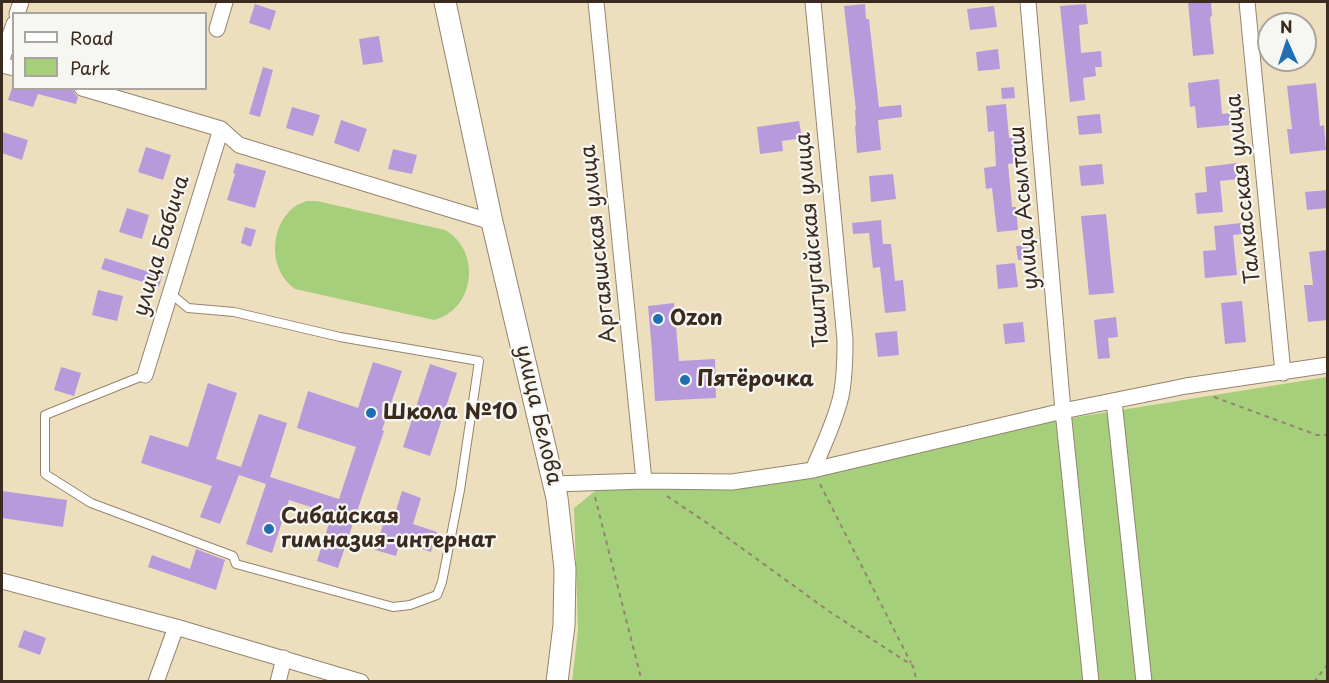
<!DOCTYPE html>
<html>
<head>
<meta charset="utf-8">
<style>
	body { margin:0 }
	#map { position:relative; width:1329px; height:683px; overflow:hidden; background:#eddfbd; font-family:"Playpen Sans",sans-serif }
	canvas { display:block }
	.frame { position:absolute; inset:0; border:3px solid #3b2a1e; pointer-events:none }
	.legend { position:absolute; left:12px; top:12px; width:195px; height:78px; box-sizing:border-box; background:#f6f6f2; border:2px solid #aba49d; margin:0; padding:8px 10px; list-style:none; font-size:18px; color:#3b2a1e }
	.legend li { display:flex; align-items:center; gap:12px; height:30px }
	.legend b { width:30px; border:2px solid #aba49d }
	.north { position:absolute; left:1257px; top:12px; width:60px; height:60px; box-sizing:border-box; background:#f6f6f2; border:2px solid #aba49d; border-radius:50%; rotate:357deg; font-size:16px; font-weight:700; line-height:24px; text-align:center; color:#3b2a1e }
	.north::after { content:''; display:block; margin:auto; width:21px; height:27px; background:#1f6fb2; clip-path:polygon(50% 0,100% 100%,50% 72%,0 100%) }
</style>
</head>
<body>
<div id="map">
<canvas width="1329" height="683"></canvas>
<div class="frame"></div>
<ul class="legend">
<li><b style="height:8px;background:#fff"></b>Road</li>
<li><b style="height:16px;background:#a6cf7b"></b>Park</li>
</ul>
<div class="north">N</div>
</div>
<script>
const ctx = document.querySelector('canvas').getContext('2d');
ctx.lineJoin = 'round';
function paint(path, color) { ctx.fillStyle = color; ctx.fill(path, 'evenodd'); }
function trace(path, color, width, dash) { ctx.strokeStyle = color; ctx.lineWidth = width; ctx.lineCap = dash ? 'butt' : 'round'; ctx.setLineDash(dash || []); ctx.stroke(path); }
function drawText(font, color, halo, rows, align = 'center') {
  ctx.font = font + ' "Playpen Sans",sans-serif'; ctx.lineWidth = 4.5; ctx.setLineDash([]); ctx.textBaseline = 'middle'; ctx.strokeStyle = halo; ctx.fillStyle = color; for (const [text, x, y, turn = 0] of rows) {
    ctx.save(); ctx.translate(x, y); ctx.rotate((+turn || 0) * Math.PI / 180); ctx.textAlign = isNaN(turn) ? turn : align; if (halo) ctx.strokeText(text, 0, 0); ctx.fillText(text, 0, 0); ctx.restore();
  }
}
paint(new Path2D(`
	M 307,201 L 317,201 L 445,230 C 482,251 475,310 434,320 L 295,289 C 268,270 269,227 294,207 C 298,204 302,203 307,201 Z
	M 1327,377 L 1327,681 L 572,682 L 578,630 L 574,508 L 599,488 L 739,474 L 1071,418 Z`), '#a6cf7b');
paint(new Path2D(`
	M 1188,2 L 1211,2 L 1212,16 L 1210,17 L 1214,54 L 1193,56 Z
	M 255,4 L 276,11 L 270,30 L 249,23 Z
	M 865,4 L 866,19 L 869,19 L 879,107 L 901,105 L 902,117 L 878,120 L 881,150 L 857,153 L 855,126 L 856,126 L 855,110 L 856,110 L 844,6 Z
	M 1086,4 L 1088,24 L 1079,25 L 1081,53 L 1101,51 L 1102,67 L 1095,67 L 1096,76 L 1083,78 L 1085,100 L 1070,102 L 1060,6 Z
	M 994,6 L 997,27 L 970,30 L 967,9 Z
	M 379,36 L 383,62 L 363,65 L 359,39 Z
	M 998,49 L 1000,69 L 978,71 L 976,52 Z
	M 263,67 L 273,70 L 260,117 L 249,114 Z
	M 1219,79 L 1222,114 L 1230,113 L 1231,125 L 1197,128 L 1195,106 L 1190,107 L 1188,83 Z
	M 1316,83 L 1320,126 L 1324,125 L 1326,150 L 1290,154 L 1287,129 L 1292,129 L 1287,86 Z
	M 1014,87 L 1015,98 L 1002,99 L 1001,88 Z
	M 12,88 L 67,88 L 73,90 L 75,94 L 78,97 L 76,104 L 38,94 L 33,107 L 8,100 Z
	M 1006,104 L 1009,138 L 1018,137 L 1021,162 L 1008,164 L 1012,207 L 1016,207 L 1018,230 L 997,232 L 992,188 L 986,189 L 984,168 L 996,166 L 994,131 L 988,132 L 986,106 Z
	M 292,107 L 320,115 L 313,136 L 286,128 Z
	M 1100,114 L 1102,133 L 1079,135 L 1077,116 Z
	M 341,120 L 367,129 L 359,152 L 334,143 Z
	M 799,121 L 802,138 L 782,141 L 783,151 L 760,154 L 757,127 Z
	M 2,132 L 28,140 L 22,160 L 2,153 Z
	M 146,147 L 171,155 L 163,180 L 138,172 Z
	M 393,149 L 417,155 L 412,174 L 388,169 Z
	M 236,163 L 266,171 L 255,208 L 227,200 L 235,174 L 233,173 Z
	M 1237,163 L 1238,179 L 1220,181 L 1223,212 L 1197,214 L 1195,193 L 1207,192 L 1205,167 Z
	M 1102,164 L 1104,184 L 1081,186 L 1079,166 Z
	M 893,174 L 896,199 L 871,202 L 869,176 Z
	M 1328,190 L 1328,208 L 1307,210 L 1305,192 Z
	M 127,208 L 149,215 L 142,239 L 119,232 Z
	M 1106,214 L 1114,293 L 1089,295 L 1081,216 Z
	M 881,220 L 883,244 L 891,244 L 895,281 L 903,280 L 906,311 L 885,313 L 880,267 L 873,268 L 869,233 L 853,234 L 852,223 Z
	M 1241,223 L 1242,234 L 1233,235 L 1237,275 L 1205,278 L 1203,251 L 1216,250 L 1214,226 Z
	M 245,227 L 256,230 L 251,247 L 241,243 Z
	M 1028,245 L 1029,259 L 1018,260 L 1016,246 Z
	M 1328,250 L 1328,320 L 1308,322 L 1304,285 L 1313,285 L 1309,252 Z
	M 105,258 L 162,276 L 159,287 L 101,269 Z
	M 1015,263 L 1018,287 L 998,289 L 996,265 Z
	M 98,290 L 123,296 L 117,321 L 92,315 Z
	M 1242,301 L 1246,342 L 1225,344 L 1221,303 Z
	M 674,303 L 679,361 L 715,359 L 716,398 L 655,401 L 652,351 L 648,306 Z
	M 1116,317 L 1118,337 L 1108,338 L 1110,358 L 1098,359 L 1094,320 Z
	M 1023,322 L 1025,342 L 1005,344 L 1003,324 Z
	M 897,331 L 899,355 L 878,357 L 875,333 Z
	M 373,362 L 402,371 L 382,430 L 384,431 L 338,568 L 317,561 L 332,514 L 289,500 L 272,553 L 246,544 L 266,484 L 239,475 L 220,524 L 200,517 L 212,486 L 141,463 L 150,435 L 188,447 L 208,383 L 237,393 L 216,459 L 241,467 L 259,414 L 287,423 L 270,477 L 339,499 L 356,447 L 297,428 L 308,391 L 358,408 Z
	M 430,364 L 457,373 L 430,456 L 403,447 Z
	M 61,367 L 81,373 L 74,396 L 54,390 Z
	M 2,491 L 67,500 L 63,527 L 2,518 Z
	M 402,491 L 421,498 L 413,524 L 437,532 L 431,552 L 400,542 L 396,556 L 375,550 L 386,515 L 394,517 Z
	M 196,549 L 225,560 L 216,590 L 148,567 L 152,555 L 190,569 Z
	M 24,630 L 46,638 L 40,655 L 18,647 Z`), '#b79adc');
const service = new Path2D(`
	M 145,375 L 45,415 L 45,474 L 91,503 L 233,556 L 236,564 L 393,607 L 410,605 L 437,595 L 442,582 L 460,490 L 479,361 L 340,337 L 234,312 L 188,308 L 170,293`);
const minor = new Path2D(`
	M 596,2 L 644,481
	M 813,2 L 845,340 C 845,358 845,377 841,396 C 835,422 823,446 813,470
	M 1028,2 L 1063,411 L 1091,682
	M 1247,2 L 1283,373
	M 17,14 L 21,2
	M 217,29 L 225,2
	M 2,59 L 14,24
	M 2,65 L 14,68
	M 82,88 L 221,129 L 239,145 L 492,222
	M 145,375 L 221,129
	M 1114,401 L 1144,682
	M 554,484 L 644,481 L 732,482 L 813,470 L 1063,411 L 1186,386 L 1328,365
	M 2,581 L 176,627 L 361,682
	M 156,682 L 176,627
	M 278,682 L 284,658`);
const secondary = new Path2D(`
	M 445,2 L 492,222 L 557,498 L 565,569 L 564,625 L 557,682`);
trace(service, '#94846e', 10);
trace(minor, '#94846e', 17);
trace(secondary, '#94846e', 23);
trace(new Path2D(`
	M 1214,397 L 1317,435 L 1328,435
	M 820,484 L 911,663
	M 667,496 L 707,523 L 830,612 L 913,666 L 917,682
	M 595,497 L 642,682
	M 1314,682 L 1328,664`), '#94846e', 2, [4.5, 4.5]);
trace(service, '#fff', 8);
trace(minor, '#fff', 15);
trace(secondary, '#fff', 21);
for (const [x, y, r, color] of [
	[658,319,6,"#1f6fb2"],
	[685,380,6,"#1f6fb2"],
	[371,413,6,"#1f6fb2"],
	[269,529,6,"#1f6fb2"]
]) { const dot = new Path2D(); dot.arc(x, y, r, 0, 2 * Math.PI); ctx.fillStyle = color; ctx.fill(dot); trace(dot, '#f6f6f2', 2); }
drawText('21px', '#3b2a1e', '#f6f6f2', [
	["Талкасская улица",1244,189,-96],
	["улица Асылташ",1025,208,-95],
	["Таштугайская улица",813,240,-95],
	["Аргаяшская улица",599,244,-96],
	["улица Бабича",162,246,-73],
	["улица Белова",538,415,77]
]);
drawText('bold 21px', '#3b2a1e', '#f6f6f2', [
	["Ozon",670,319],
	["Пятёрочка",697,380],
	["Школа №10",383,413],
	["Сибайская",281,517],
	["гимназия-интернат",281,541]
], 'left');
</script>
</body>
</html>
